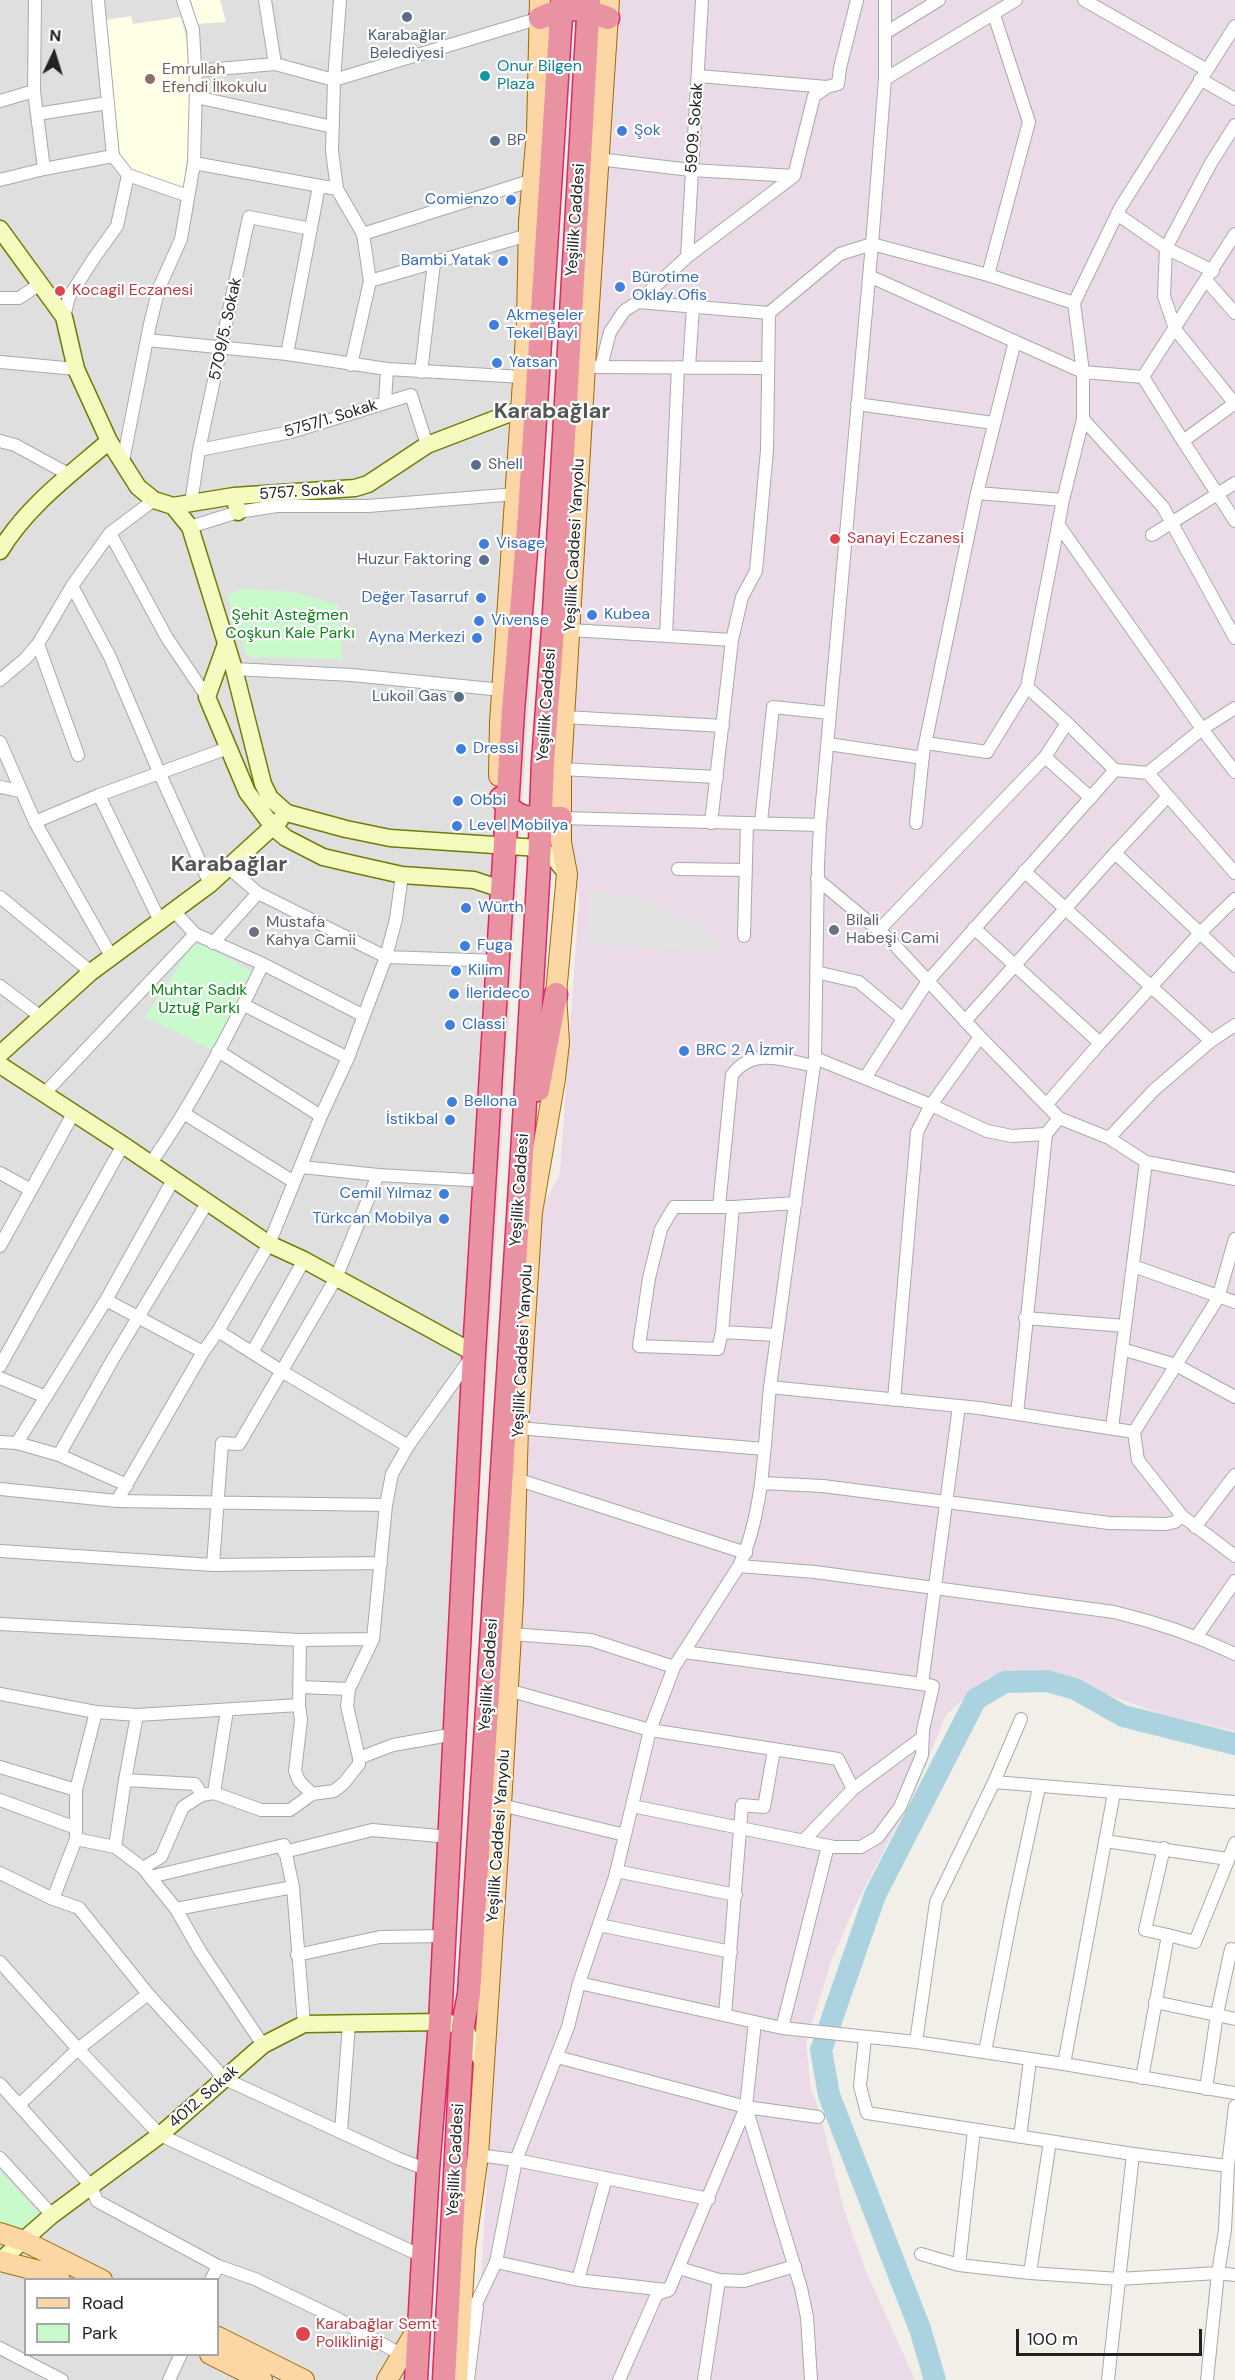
<!DOCTYPE html>
<html>
<head>
<meta charset="utf-8">
<style>
	body { margin:0 }
	#map { position:relative; width:1235px; height:2380px; overflow:hidden; background:#f2efe9; font-family:"DM Sans",sans-serif }
	canvas { display:block }
	.legend { position:absolute; left:24px; top:2278px; width:195px; height:78px; box-sizing:border-box; background:#fff; border:2px solid #a7a7a7; margin:0; padding:8px 10px; list-style:none; font-size:18px; color:#222 }
	.legend li { display:flex; align-items:center; gap:12px; height:30px }
	.legend b { width:30px; border:2px solid #a7a7a7 }
	.north { position:absolute; left:24px; top:24px; width:60px; height:60px; -webkit-text-stroke:4px #fff; paint-order:stroke; rotate:4deg; font-size:16px; font-weight:700; line-height:24px; text-align:center; color:#222 }
	.north::after { content:''; display:block; margin:auto; width:21px; height:27px; background:#222; clip-path:polygon(50% 0,100% 100%,50% 72%,0 100%) }
	.scale { position:absolute; left:1016px; top:2329px; width:186px; height:27px; box-sizing:border-box; border:3px solid #222; border-top:0; padding-left:8px; font-size:18px; line-height:21px; white-space:nowrap; color:#222; -webkit-text-stroke:4px #fff; paint-order:stroke }
</style>
</head>
<body>
<div id="map">
<canvas width="1235" height="2380"></canvas>
<ul class="legend">
<li><b style="height:8px;background:#fcd6a4"></b>Road</li>
<li><b style="height:16px;background:#c8facc"></b>Park</li>
</ul>
<div class="north">N</div>
<div class="scale">100 m</div>
</div>
<script>
const ctx = document.querySelector('canvas').getContext('2d');
ctx.lineJoin = 'round';
function paint(path, color) { ctx.fillStyle = color; ctx.fill(path, 'evenodd'); }
function trace(path, color, width, dash) { ctx.strokeStyle = color; ctx.lineWidth = width; ctx.lineCap = dash ? 'butt' : 'round'; ctx.setLineDash(dash || []); ctx.stroke(path); }
function drawText(font, color, halo, rows, align = 'center') {
  ctx.font = font + ' "DM Sans",sans-serif'; ctx.lineWidth = 4.5; ctx.setLineDash([]); ctx.textBaseline = 'middle'; ctx.strokeStyle = halo; ctx.fillStyle = color; for (const [text, x, y, turn = 0] of rows) {
    ctx.save(); ctx.translate(x, y); ctx.rotate((+turn || 0) * Math.PI / 180); ctx.textAlign = isNaN(turn) ? turn : align; if (halo) ctx.strokeText(text, 0, 0); ctx.fillText(text, 0, 0); ctx.restore();
  }
}
paint(new Path2D(`
	M 0,0 L 572,0 L 425,2380 L 0,2380 ZM 26,2280 L 218,2280 L 218,2354 L 26,2354 Z`), '#e0dfdf');
paint(new Path2D(`
	M 617,0 L 1235,0 L 1235,1731 L 1164,1715 L 1041,1670 L 989,1677 L 946,1715 L 916,1789 L 854,1908 L 832,1959 L 806,2043 L 811,2089 L 819,2110 L 845,2213 L 866,2271 L 915,2380 L 475,2380 L 524,1549 L 539,1213 L 560,1173 L 579,899 L 568,828 L 564,780 L 580,625 Z`), '#ebdbe8');
paint(new Path2D(`
	M 191,0 L 220,0 L 226,22 L 195,24 Z
	M 131,16 L 133,24 L 181,17 L 187,43 L 191,102 L 190,136 L 183,188 L 126,167 L 116,148 L 106,20 Z`), '#ffffe5');
paint(new Path2D(`
	M 242,589 L 294,592 L 338,605 L 343,659 L 247,657 L 227,594 Z
	M 195,941 L 255,973 L 214,1051 L 145,1017 Z
	M 0,2171 L 42,2216 L 25,2233 L 0,2224 Z`), '#c8facc');
paint(new Path2D(`
	M 278,0 L 335,0 L 332,58 L 284,63 Z
	M 590,891 L 653,901 L 675,917 L 697,923 L 731,953 L 586,944 Z`), '#e2e2e2');
trace(new Path2D(`
	M 935,2380 L 920,2329 L 829,2095 L 821,2050 L 875,1895 L 976,1699 L 1005,1682 L 1047,1681 L 1075,1689 L 1123,1716 L 1235,1744`), '#aad3df', 22);
const street = new Path2D(`
	M 35,0 L 34,91 L 44,169
	M 98,0 L 113,156 L 128,175 L 188,196
	M 265,0 L 275,64
	M 340,0 L 334,80 L 332,151 L 337,189 L 363,234 L 370,281 L 528,235
	M 885,0 L 885,79 L 872,244 L 820,825 L 818,865 L 815,1058 L 931,1105 L 987,1131 L 1012,1136 L 1046,1134 L 1059,1118 L 1109,1138 L 1154,1090 L 1211,1041 L 1235,1025
	M 887,32 L 939,0
	M 1207,70 L 1235,26
	M 195,71 L 275,64 L 334,80 L 540,18
	M 699,76 L 827,87
	M 885,79 L 1016,0
	M 1200,79 L 1235,99
	M 196,97 L 333,127
	M 0,101 L 34,91
	M 37,114 L 108,103
	M 598,159 L 691,170 L 794,176
	M 194,163 L 337,189
	M 0,180 L 44,169 L 113,156
	M 1117,214 L 1166,248 L 1213,271
	M 363,234 L 533,180
	M 687,257 L 702,0
	M 988,275 L 1029,122 L 994,15
	M 869,276 L 1083,372 L 1143,377 L 1183,441
	M 1206,280 L 1235,313
	M 0,298 L 19,298 L 40,284
	M 638,302 L 769,313 L 840,254 L 872,244 L 988,275 L 1074,303 L 1120,208 L 1207,70 L 1084,0
	M 64,317 L 69,297 L 94,258 L 117,226 L 128,175
	M 147,340 L 287,354 L 387,369 L 523,377
	M 287,354 L 319,186
	M 0,362 L 76,369
	M 351,365 L 370,281
	M 595,367 L 768,368
	M 601,367 L 610,332 L 624,311 L 638,302 L 687,257 L 794,176 L 814,96 L 827,87 L 838,84 L 840,68 L 857,0
	M 689,367 L 693,307
	M 421,372 L 434,263
	M 1143,377 L 1235,234
	M 385,402 L 387,369
	M 1235,403 L 1183,441 L 1235,521
	M 857,404 L 993,423
	M 1235,404 L 1175,329 L 1164,296 L 1166,248 L 1211,163 L 1235,125
	M 1083,419 L 1163,507 L 1235,638
	M 0,441 L 15,445 L 70,475
	M 199,450 L 291,432 L 411,395 L 427,445
	M 123,461 L 150,324 L 159,288 L 181,239 L 194,163 L 196,86 L 193,30 L 183,0
	M 977,493 L 1063,500
	M 191,503 L 199,450 L 249,217 L 311,229
	M 1058,524 L 1202,729 L 1235,772
	M 190,527 L 238,512 L 277,506 L 368,506 L 516,494
	M 110,533 L 167,638 L 207,697
	M 1152,535 L 1235,483
	M 72,586 L 110,657 L 159,772 L 210,884
	M 570,630 L 732,640
	M 666,636 L 678,367
	M 38,644 L 78,755
	M 234,669 L 352,675 L 502,690
	M 0,680 L 25,659 L 38,644 L 72,586 L 110,533 L 154,500
	M 1027,687 L 1067,723 L 1115,770 L 1148,773
	M 565,717 L 723,726
	M 0,742 L 35,822 L 111,956
	M 926,743 L 987,752 L 1027,687 L 1063,500 L 1083,419 L 1083,372 L 1074,303
	M 828,744 L 923,758
	M 1045,757 L 1091,798
	M 561,769 L 717,777
	M 0,787 L 20,791
	M 99,795 L 160,921
	M 1168,796 L 1148,773 L 1202,729 L 1235,708
	M 561,818 L 820,825
	M 35,822 L 99,795 L 228,748
	M 761,822 L 773,707 L 830,713
	M 711,823 L 732,640 L 742,597 L 756,571 L 767,450 L 769,313
	M 916,823 L 923,754 L 977,493 L 1015,341
	M 1115,853 L 1168,796 L 1235,873
	M 229,868 L 258,893 L 386,957 L 499,961
	M 678,869 L 746,870
	M 1024,871 L 1211,1041
	M 817,879 L 889,939 L 983,1040 L 1059,1118
	M 0,897 L 91,972
	M 1235,899 L 1200,933 L 1235,966
	M 174,911 L 195,934 L 263,964 L 364,1016
	M 974,928 L 1100,1043 L 1046,1105
	M 879,930 L 1045,757 L 1067,723
	M 744,936 L 747,824
	M 213,943 L 258,893
	M 816,972 L 859,982 L 903,1019 L 928,981 L 1115,770
	M 0,986 L 40,1016
	M 244,1005 L 348,1058
	M 965,1021 L 1115,853 L 1200,933 L 1100,1043
	M 218,1051 L 321,1116
	M 815,1058 L 770,1387 L 979,1408 L 1134,1432
	M 865,1078 L 903,1019
	M 43,1095 L 195,934
	M 185,1114 L 294,1182
	M 1109,1138 L 1146,1162 L 1112,1428
	M 1146,1162 L 1235,1179
	M 151,1163 C 194,1101 230,1033 263,964
	M 302,1167 L 378,1175 L 486,1181
	M 0,1173 L 31,1190
	M 719,1207 L 732,1075 C 753,1047 784,1060 814,1066
	M 733,1207 L 722,1332 L 718,1349 L 639,1346 L 649,1278 L 661,1229 L 674,1207 L 733,1207 L 796,1203
	M 1235,1239 L 1218,1298 L 1134,1432 L 1138,1460 L 1182,1516 L 1235,1556
	M 0,1246 L 73,1114
	M 1133,1266 L 1235,1302
	M 106,1300 L 203,1352
	M 1025,1318 L 1125,1326
	M 218,1331 L 269,1244 L 321,1116 L 348,1058 L 386,957 L 396,919 L 402,875
	M 722,1332 L 776,1335
	M 1122,1349 L 1176,1365 L 1235,1397
	M 253,1351 L 304,1260
	M 0,1366 L 123,1145
	M 0,1378 L 46,1397
	M 894,1400 L 917,1132 L 931,1105 L 980,1037
	M 1017,1414 L 1046,1134
	M 518,1428 L 764,1449
	M 0,1442 L 17,1443 L 106,1300 L 173,1180
	M 17,1443 L 59,1455 L 127,1485
	M 59,1455 L 113,1359 L 207,1203
	M 516,1479 L 746,1553
	M 761,1483 L 823,1486 L 1109,1523 L 1166,1524 L 1175,1522 L 1182,1516
	M 0,1489 L 117,1501 L 386,1505
	M 117,1501 L 203,1352 L 218,1331 L 283,1372 L 408,1446
	M 1195,1527 L 1235,1475
	M 0,1551 L 213,1565 L 381,1563
	M 213,1565 L 222,1443 L 239,1444 L 336,1278 L 378,1175
	M 739,1566 L 815,1572 L 1114,1612 C 1156,1622 1195,1635 1235,1654
	M 0,1624 L 300,1640 L 373,1639
	M 511,1634 L 591,1640 L 674,1667
	M 1197,1636 L 1235,1581
	M 684,1652 L 922,1684
	M 300,1687 L 349,1689
	M 508,1690 L 650,1730 L 838,1759 L 853,1789
	M 0,1694 L 96,1712 L 137,1715 L 299,1705 L 300,1640
	M 299,1705 L 301,1720 L 295,1771 L 299,1781 L 312,1794
	M 359,1758 L 347,1706 L 349,1689 L 373,1639 L 386,1505 L 392,1474 L 408,1446 L 470,1359
	M 0,1767 L 76,1790 L 76,1839 L 53,1899 L 79,1908 L 148,1994 L 225,2079 L 397,2158 L 428,2170
	M 125,1780 L 137,1715
	M 994,1782 L 1235,1802
	M 76,1790 L 96,1712
	M 214,1793 L 227,1710
	M 0,1800 L 76,1828
	M 501,1805 L 625,1835
	M 632,1806 L 834,1847 L 861,1847 L 878,1837 L 900,1807 L 922,1755 L 923,1730 L 933,1686 L 922,1684 L 959,1406
	M 76,1839 L 115,1847 L 125,1780 L 195,1784 L 202,1795
	M 803,1841 L 853,1789 L 923,1737
	M 1105,1841 L 1228,1859
	M 115,1847 L 143,1868 L 176,1909 L 200,1951 L 263,2045
	M 1164,1848 L 1145,1930 L 1168,1935
	M 284,1852 L 372,1830 L 450,1837
	M 143,1868 L 161,1857 L 183,1807 L 202,1795 L 214,1793 L 261,1810 L 290,1810 L 312,1794 L 334,1791 L 344,1783 L 359,1764 L 359,1758 L 393,1745 L 455,1734
	M 616,1871 L 736,1895
	M 0,1873 L 53,1899
	M 150,1877 L 284,1845 L 293,1887 L 304,2024
	M 176,1909 L 293,1887
	M 599,1925 L 731,1952
	M 297,1955 L 380,1937 L 445,1936
	M 0,1962 L 78,2049 L 160,2135 L 424,2257
	M 579,1983 L 782,2028 L 916,2042 L 1064,2064 L 1235,2093
	M 1155,2002 L 1235,2019
	M 725,2015 L 742,1805 L 764,1807 L 774,1750
	M 755,2022 L 746,2107 L 801,2288 L 807,2317 L 811,2380
	M 782,2028 L 828,1846
	M 865,2038 L 860,2086 L 867,2113 L 1133,2154 L 1228,2166
	M 916,2042 L 936,1902 L 994,1782 L 1021,1719
	M 985,2052 L 1012,1912 L 1039,1787
	M 557,2057 L 746,2107
	M 1064,2064 L 1114,1793
	M 1142,2078 L 1168,1935 L 1195,1942 L 1235,1843
	M 0,2084 L 91,2186 L 97,2201 L 218,2266 L 255,2279 L 338,2319 L 402,2355
	M 1206,2089 L 1217,2014 L 1231,1949 L 1235,1950
	M 19,2105 L 78,2049 L 148,1994
	M 341,2132 L 349,2023
	M 1020,2137 L 1030,2060
	M 478,2155 L 516,2160 L 568,2027 L 579,1983 L 615,1877 L 650,1730 L 674,1667 L 739,1566 C 764,1513 764,1445 770,1387
	M 0,2158 L 52,2215
	M 921,2254 L 959,2265 L 1030,2273 L 1119,2279 L 1218,2273 L 1235,2275
	M 496,2262 L 578,2280 L 666,2290
	M 959,2265 L 974,2130
	M 679,2268 L 719,2280
	M 1030,2273 L 1050,2141
	M 211,2280 L 218,2266
	M 578,2280 L 606,2178
	M 463,2327 L 477,2302 L 496,2262 L 516,2160 L 709,2199
	M 0,2348 L 62,2380
	M 169,2380 L 181,2354
	M 468,2380 L 477,2307
	M 619,2380 L 657,2294 L 669,2290 L 746,2107 L 818,2117
	M 704,2380 L 719,2280 L 744,2281 L 795,2266
	M 1108,2380 L 1133,2154
	M 1207,2380 L 1218,2273 L 1225,2230 L 1228,2166 L 1235,2106`);
const secondary = new Path2D(`
	M 0,229 L 64,317 L 76,369 L 109,441 L 138,487 L 154,500 L 173,506 L 190,527 L 234,669 L 263,784 L 270,798 L 287,813 L 346,829 L 390,838 L 539,848 L 555,859 L 567,874
	M 234,496 L 238,512
	M 173,506 L 234,496 L 355,488 L 368,484 L 427,445 L 521,409
	M 0,551 C 27,506 70,475 109,441
	M 226,644 L 207,697 L 247,792 L 274,828 L 286,838 L 323,857 L 353,864 L 402,875 L 474,880 L 495,887
	M 0,1054 L 91,972 L 210,884 L 280,820
	M 0,1065 L 123,1145 L 269,1244 L 304,1260 L 474,1353
	M 0,2261 L 52,2215 L 160,2135 L 263,2045 L 304,2024 L 440,2022 L 463,2025 L 483,2063`);
const primary = new Path2D(`
	M 499,776 L 500,722 L 527,322 L 529,221 L 537,133 L 540,0
	M 0,2233 L 24,2241 L 102,2280
	M 0,2261 L 47,2273 L 60,2280
	M 218,2337 L 304,2380
	M 210,2354 L 262,2380
	M 387,2380 L 419,2326
	M 457,2380 L 465,2249 L 478,2155 L 501,1805 L 513,1600 L 518,1428 L 532,1212 L 555,1079 L 559,1042 L 556,994 L 567,874 L 561,842 L 561,769 L 585,366 L 609,0`);
const highway = new Path2D(`
	M 540,18 C 568,6 580,7 608,18
	M 501,798 C 521,825 531,816 561,818
	M 538,1090 L 556,994
	M 416,2380 L 428,2170 L 440,2022 L 474,1353 L 513,711 L 529,514 L 562,0
	M 444,2380 L 463,2025 L 469,1994 L 523,1137 L 539,866 L 543,761 L 553,629 L 589,0`);
trace(street, '#a9a9a9', 14);
trace(secondary, '#707d05', 19);
trace(primary, '#a06b00', 22);
trace(highway, '#dc2a67', 25);
trace(street, '#fff', 12);
trace(secondary, '#f7fabf', 16);
trace(primary, '#fcd6a4', 20);
trace(highway, '#e892a2', 22);
for (const [x, y, r, color] of [
	[407,17,6,"#5c6f8a"],
	[485,76,6,"#0f9aa8"],
	[150,79,6,"#8d6e63"],
	[622,131,6,"#3f7fe0"],
	[495,141,6,"#5c6f8a"],
	[511,200,6,"#3f7fe0"],
	[503,261,6,"#3f7fe0"],
	[620,287,6,"#3f7fe0"],
	[60,291,6,"#e0444e"],
	[494,325,6,"#3f7fe0"],
	[497,363,6,"#3f7fe0"],
	[476,465,6,"#5c6f8a"],
	[835,539,6,"#e0444e"],
	[484,544,6,"#3f7fe0"],
	[484,560,6,"#5c6f8a"],
	[481,598,6,"#3f7fe0"],
	[592,615,6,"#3f7fe0"],
	[479,621,6,"#3f7fe0"],
	[477,638,6,"#3f7fe0"],
	[459,697,6,"#5c6f8a"],
	[461,749,6,"#3f7fe0"],
	[458,801,6,"#3f7fe0"],
	[457,826,6,"#3f7fe0"],
	[466,908,6,"#3f7fe0"],
	[834,930,6,"#6b7280"],
	[254,932,6,"#6b7280"],
	[465,946,6,"#3f7fe0"],
	[456,971,6,"#3f7fe0"],
	[454,994,6,"#3f7fe0"],
	[450,1025,6,"#3f7fe0"],
	[684,1051,6,"#3f7fe0"],
	[452,1102,6,"#3f7fe0"],
	[450,1120,6,"#3f7fe0"],
	[444,1194,6,"#3f7fe0"],
	[444,1219,6,"#3f7fe0"],
	[303,2334,8,"#e0444e"]
]) { const dot = new Path2D(); dot.arc(x, y, r, 0, 2 * Math.PI); ctx.fillStyle = color; ctx.fill(dot); trace(dot, '#fff', 2); }
drawText('16px', '#4e5e75', '#fff', [
	["Karabağlar",407,36,"center"],
	["Belediyesi",407,54,"center"],
	["BP",507,141],
	["Shell",488,465],
	["Huzur Faktoring",472,560,"right"],
	["Lukoil Gas",447,697,"right"]
], 'left');
drawText('16px', '#0d838f', '#fff', [
	["Onur Bilgen",497,67],
	["Plaza",497,85]
], 'left');
drawText('16px', '#785e54', '#fff', [
	["Emrullah",162,70],
	["Efendi İlkokulu",162,88]
], 'left');
drawText('16px', '#222', '#fff', [
	["5909. Sokak",695,128,-86],
	["Yeşillik Caddesi",576,220,-86],
	["5709/5. Sokak",226,329,-78],
	["5757/1. Sokak",331,419,-17],
	["5757. Sokak",302,492,-4],
	["Yeşillik Caddesi Yanyolu",575,545,-87],
	["Yeşillik Caddesi",547,705,-86],
	["Yeşillik Caddesi",520,1190,-86],
	["Yeşillik Caddesi Yanyolu",523,1351,-87],
	["Yeşillik Caddesi",489,1675,-86],
	["Yeşillik Caddesi Yanyolu",499,1836,-86],
	["4012. Sokak",204,2097,-41],
	["Yeşillik Caddesi",456,2160,-87]
]);
drawText('16px', '#366cbe', '#fff', [
	["Şok",634,131],
	["Comienzo",499,200,"right"],
	["Bambi Yatak",491,261,"right"],
	["Bürotime",632,278],
	["Oklay Ofis",632,296],
	["Akmeşeler",506,316],
	["Tekel Bayi",506,334],
	["Yatsan",509,363],
	["Visage",496,544],
	["Değer Tasarruf",469,598,"right"],
	["Kubea",604,615],
	["Vivense",491,621],
	["Ayna Merkezi",465,638,"right"],
	["Dressi",473,749],
	["Obbi",470,801],
	["Level Mobilya",469,826],
	["Würth",478,908],
	["Fuga",477,946],
	["Kilim",468,971],
	["İlerideco",466,994],
	["Classi",462,1025],
	["BRC 2 A İzmir",696,1051],
	["Bellona",464,1102],
	["İstikbal",438,1120,"right"],
	["Cemil Yılmaz",432,1194,"right"],
	["Türkcan Mobilya",432,1219,"right"]
], 'left');
drawText('16px', '#be3a42', '#fff', [
	["Kocagil Eczanesi",72,291],
	["Sanayi Eczanesi",847,539],
	["Karabağlar Semt",316,2325],
	["Polikliniği",316,2343]
], 'left');
drawText('16px', '#0c8416', '#fff', [
	["Şehit Asteğmen",290,616],
	["Coşkun Kale Parkı",290,634],
	["Muhtar Sadık",199,991],
	["Uztuğ Parkı",199,1009]
]);
drawText('16px', '#5b616d', '#fff', [
	["Bilali",846,921],
	["Habeşi Cami",846,939],
	["Mustafa",266,923],
	["Kahya Camii",266,941]
], 'left');
drawText('bold 22px', '#555', '#fff', [
	["Karabağlar",552,412],
	["Karabağlar",229,865]
]);
</script>
</body>
</html>
